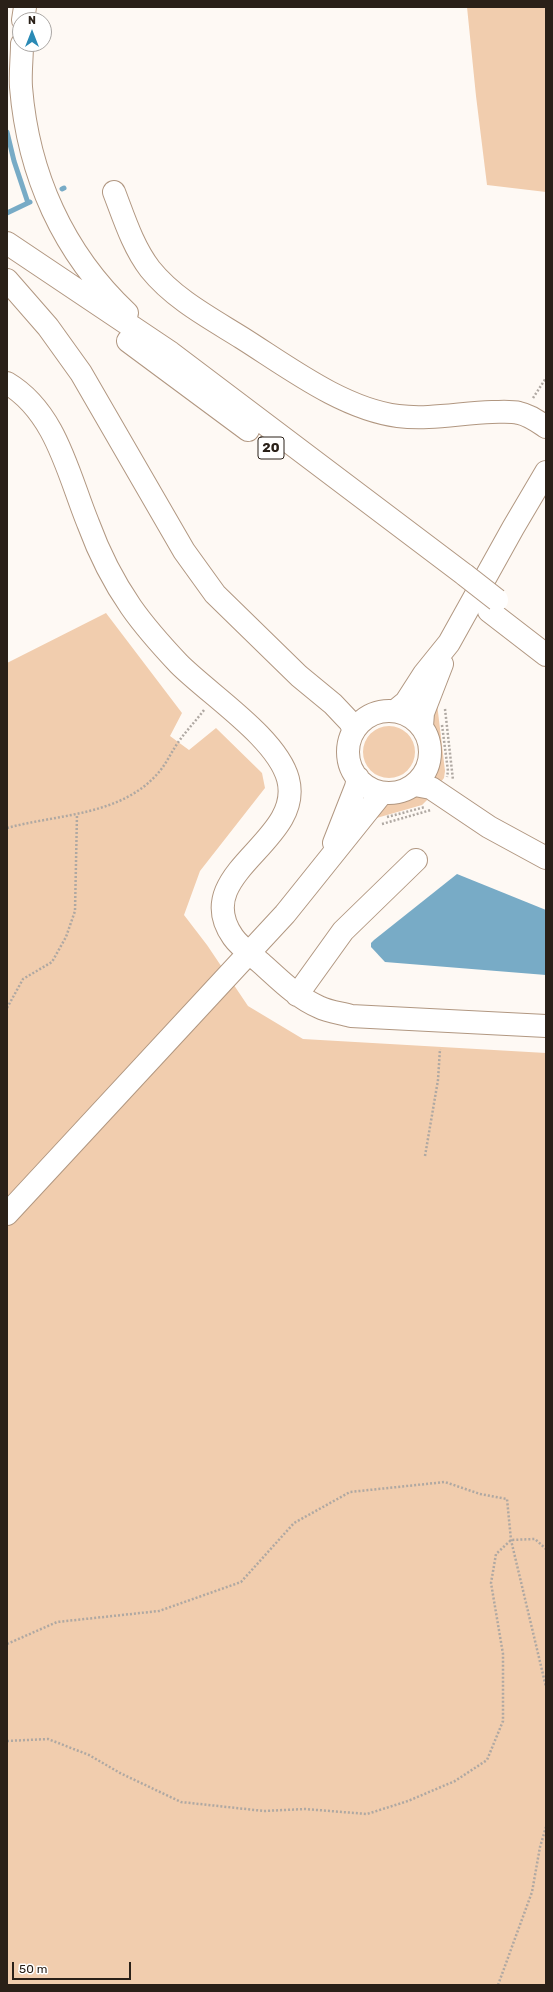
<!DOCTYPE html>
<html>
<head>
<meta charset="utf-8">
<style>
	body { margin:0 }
	#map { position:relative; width:553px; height:1992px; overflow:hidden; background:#fef9f4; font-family:Rubik,sans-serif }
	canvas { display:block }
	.frame { position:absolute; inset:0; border:8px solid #2a2018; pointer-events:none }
	.north { position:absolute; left:12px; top:12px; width:40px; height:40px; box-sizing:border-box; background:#fff; border:1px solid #aaa6a3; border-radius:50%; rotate:0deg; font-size:11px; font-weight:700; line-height:16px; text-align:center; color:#2a2018 }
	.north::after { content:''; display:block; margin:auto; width:14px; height:18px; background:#2a8ab5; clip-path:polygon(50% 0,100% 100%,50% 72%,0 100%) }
	.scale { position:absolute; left:12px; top:1962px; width:119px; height:18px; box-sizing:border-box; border:2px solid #2a2018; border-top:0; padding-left:5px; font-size:12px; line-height:14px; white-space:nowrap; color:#2a2018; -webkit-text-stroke:3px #fff; paint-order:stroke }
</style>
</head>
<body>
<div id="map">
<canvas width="553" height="1992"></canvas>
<div class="frame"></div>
<div class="north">N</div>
<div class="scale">50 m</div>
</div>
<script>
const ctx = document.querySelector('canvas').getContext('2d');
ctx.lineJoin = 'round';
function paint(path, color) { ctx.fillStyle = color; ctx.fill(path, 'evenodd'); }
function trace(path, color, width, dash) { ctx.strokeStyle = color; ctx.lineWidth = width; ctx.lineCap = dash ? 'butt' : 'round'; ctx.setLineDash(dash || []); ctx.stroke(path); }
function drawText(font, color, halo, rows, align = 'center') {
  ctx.font = font + ' Rubik,sans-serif'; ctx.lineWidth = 4; ctx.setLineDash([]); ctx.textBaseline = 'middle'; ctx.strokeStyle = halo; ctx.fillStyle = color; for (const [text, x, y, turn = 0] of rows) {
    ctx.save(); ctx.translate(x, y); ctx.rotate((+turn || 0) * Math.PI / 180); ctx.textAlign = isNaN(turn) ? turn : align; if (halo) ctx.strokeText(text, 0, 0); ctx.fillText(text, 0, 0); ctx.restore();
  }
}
paint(new Path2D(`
	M 467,7 L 546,7 L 546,192 L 487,185 L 476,96 Z
	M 106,613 L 182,713 L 170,736 L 189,750 L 216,728 L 262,773 L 265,788 L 200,871 L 184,915 L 207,945 L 248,1006 L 303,1039 L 546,1053 L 546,1985 L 7,1985 L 7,663 Z
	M 436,695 L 445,771 L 444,778 L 440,783 L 431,776 L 437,760 L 437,744 L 431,728 Z
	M363 752a26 26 0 1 1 52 0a26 26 0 1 1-52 0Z
	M 412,795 L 431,796 L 422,805 L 366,821 L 390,800 Z`), '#f1cdae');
paint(new Path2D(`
	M 457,874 L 546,910 L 546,975 L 385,962 L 371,947 L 371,943 L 374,940 Z`), '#78abc6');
trace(new Path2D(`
	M 7,132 L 14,161 L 28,203
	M 62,189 L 64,188
	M 7,213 L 30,202`), '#78abc6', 5);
const minor = new Path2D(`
	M 114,192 C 124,218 133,247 150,269 C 174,299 210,318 242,338 C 288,367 343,409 398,416 C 429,420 461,413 492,412 C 501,412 511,411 519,413 C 529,415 537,421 546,427
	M 7,383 C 56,412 68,474 88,523 C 99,553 113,581 131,607 C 145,627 162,646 179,664 C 210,695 277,738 288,779 C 305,842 188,873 233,937 C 240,947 252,955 261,963 C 279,979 296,997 319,1007 C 329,1012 341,1013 351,1016 L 546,1026
	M348 752a41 41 0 1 1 82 0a41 41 0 1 1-82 0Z
	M 395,711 L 406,702 L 424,674 L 449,643 L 513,528 L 546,472
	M 422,726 L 423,713 L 442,664
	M 334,843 L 356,787 L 358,778
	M 297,995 L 343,931 L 416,860
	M 7,1214 L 285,914 L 382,793`);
const major = new Path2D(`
	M 23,20 L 25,7
	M 22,44 C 22,58 20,73 21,87 C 28,174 63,253 127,313
	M 7,243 L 171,353 L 465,575
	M 7,280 L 48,327 L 81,373 L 184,551 L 215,594 L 299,676 L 333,704 L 350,722 L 354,730
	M 128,341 L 248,430
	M 489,611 L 546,655
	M 415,785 L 431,788 L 489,827 L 546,858`);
trace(minor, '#b19781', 24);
trace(major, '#b19781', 24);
trace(new Path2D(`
	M 533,398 L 546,378
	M 445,709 L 453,780
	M 442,725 L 448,771 L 447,777
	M 387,817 L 425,807
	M 382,824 L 431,810
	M 7,828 C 58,814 122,816 159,772 C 166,764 171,753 177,744 C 185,732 195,722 204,710
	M 7,1008 L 23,979 L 52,962 L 66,937 L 75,911 L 77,814
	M 425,1156 L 438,1080 L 440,1049
	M 7,1644 L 57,1622 L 159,1611 L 241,1582 L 294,1523 L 350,1492 L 445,1482 L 480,1494 L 507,1499 L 511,1540 L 546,1687
	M 7,1741 L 48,1739 L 89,1755 L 120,1773 L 181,1802 L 264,1811 L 305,1809 L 367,1814 L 408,1801 L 455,1781 L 487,1760 L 503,1721 L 503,1654 L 491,1583 L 496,1554 L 511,1540 L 535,1539 L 546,1549
	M 498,1985 L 532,1892 L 540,1847 L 546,1827`), '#afa8a2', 2.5, [2, 2]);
trace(minor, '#fff', 22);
trace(major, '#fff', 22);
const majorBridge = new Path2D(`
	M 465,575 L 497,600`);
trace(majorBridge, '#b19781', 24, []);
trace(majorBridge, '#fff', 22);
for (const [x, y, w] of [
	[271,448,26]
]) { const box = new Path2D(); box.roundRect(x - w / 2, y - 11, w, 22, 3); ctx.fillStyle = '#fff'; ctx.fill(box); trace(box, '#2a2018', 1); }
drawText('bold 13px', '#2a2018', null, [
	["20",271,448]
]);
</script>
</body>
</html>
